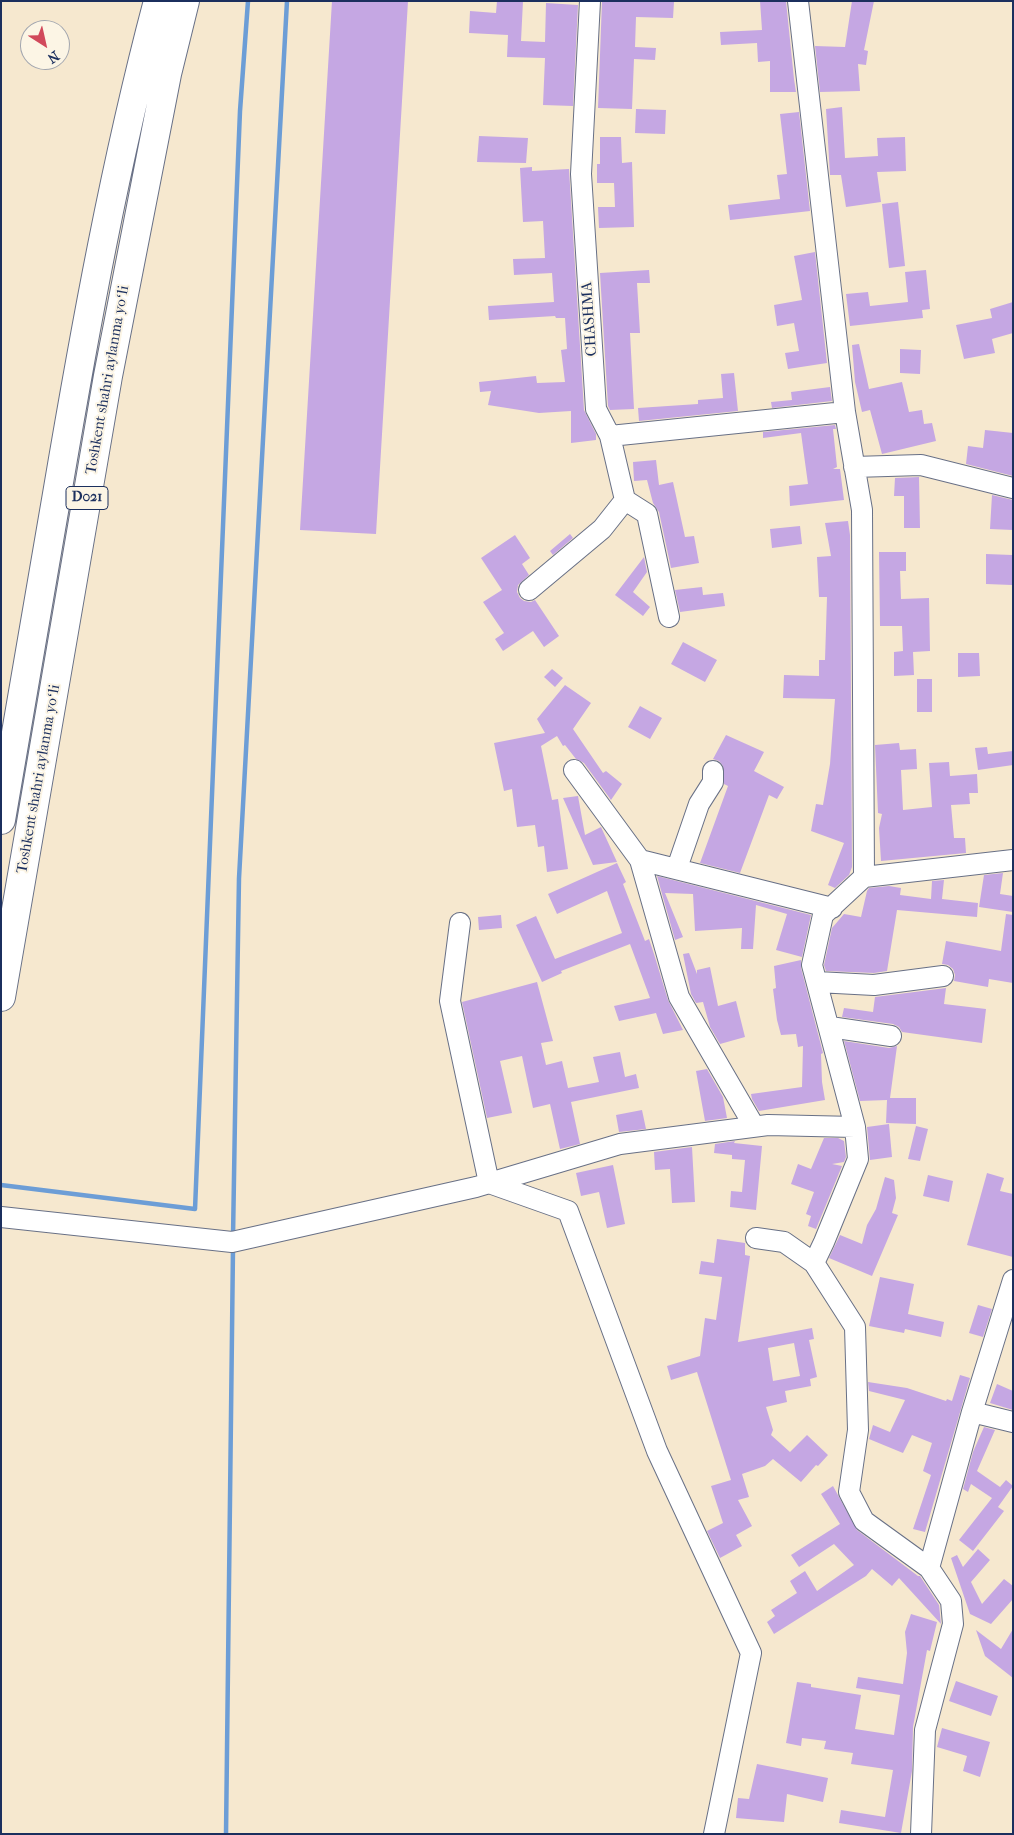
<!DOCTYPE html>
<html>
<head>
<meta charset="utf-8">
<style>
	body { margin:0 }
	#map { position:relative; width:1014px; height:1835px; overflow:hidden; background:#f6e8cf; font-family:"IM FELL French Canon",serif }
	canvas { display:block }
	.frame { position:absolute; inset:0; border:2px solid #1b2f5e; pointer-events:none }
	.north { position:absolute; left:20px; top:20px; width:50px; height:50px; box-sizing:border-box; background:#fcf5e5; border:1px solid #a2a6af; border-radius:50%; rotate:145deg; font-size:14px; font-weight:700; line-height:20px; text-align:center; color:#1b2f5e }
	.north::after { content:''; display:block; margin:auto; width:18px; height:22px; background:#d1495b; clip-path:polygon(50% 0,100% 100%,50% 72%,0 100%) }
</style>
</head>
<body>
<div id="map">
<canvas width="1014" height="1835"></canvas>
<div class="frame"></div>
<div class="north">N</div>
</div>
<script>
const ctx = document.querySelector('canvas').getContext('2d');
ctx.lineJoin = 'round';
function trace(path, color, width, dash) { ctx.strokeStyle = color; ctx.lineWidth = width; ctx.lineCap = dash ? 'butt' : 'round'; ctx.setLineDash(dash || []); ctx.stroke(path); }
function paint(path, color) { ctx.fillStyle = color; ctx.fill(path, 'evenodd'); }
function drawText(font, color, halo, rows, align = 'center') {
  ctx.font = font + ' "IM FELL French Canon",serif'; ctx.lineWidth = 4; ctx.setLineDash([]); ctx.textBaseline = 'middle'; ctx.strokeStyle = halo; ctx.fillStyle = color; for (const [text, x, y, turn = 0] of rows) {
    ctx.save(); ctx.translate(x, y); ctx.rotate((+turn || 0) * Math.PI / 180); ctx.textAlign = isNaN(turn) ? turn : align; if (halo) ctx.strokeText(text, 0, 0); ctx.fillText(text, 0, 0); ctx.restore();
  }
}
trace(new Path2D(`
	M 1,1185 L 195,1209 L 240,111 L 248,1
	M 233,1237 L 239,878 L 287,1
	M 226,1834 L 233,1248`), '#6c9dd6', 4.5);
paint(new Path2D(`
	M 332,1 L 408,1 L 376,534 L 300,530 Z
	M 497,1 L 523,1 L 521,41 L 545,42 L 546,3 L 578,5 L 573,106 L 543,105 L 545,58 L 507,57 L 508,35 L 469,33 L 470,11 L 496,13 Z
	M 602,1 L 674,2 L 673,18 L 636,17 L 635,47 L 656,48 L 655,60 L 634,59 L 632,109 L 598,108 Z
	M 760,1 L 786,1 L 794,79 L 796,92 L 770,92 L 770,61 L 758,62 L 757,43 L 721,45 L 720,32 L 762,30 Z
	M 852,1 L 874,1 L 864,50 L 868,51 L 866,65 L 858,64 L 860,91 L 820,92 L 815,46 L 845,47 Z
	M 842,107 L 845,158 L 878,156 L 877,138 L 905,137 L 906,171 L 877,172 L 881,202 L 846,207 L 841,175 L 830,175 L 826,109 Z
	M 636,109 L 666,110 L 665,134 L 635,133 Z
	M 799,112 L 810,211 L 730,220 L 728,205 L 780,199 L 777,175 L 787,174 L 780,114 Z
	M 479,136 L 528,138 L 526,163 L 477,162 Z
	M 600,137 L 621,137 L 622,163 L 632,162 L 634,227 L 599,228 L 598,207 L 615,207 L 614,183 L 597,183 L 597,164 L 600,164 Z
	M 532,167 L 532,171 L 569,169 L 584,410 L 596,434 L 596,440 L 571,443 L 571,411 L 539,413 L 488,405 L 491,391 L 480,392 L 479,382 L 536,376 L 537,383 L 565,382 L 561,350 L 567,349 L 565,318 L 556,318 L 555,316 L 489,320 L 488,306 L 554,302 L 552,273 L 514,275 L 513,259 L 545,258 L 543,221 L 523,222 L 520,168 Z
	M 898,202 L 905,266 L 889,268 L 882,204 Z
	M 815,252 L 827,363 L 788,369 L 785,353 L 799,351 L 794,323 L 777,326 L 774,305 L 802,300 L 794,256 Z
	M 649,270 L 650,283 L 637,283 L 640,333 L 630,333 L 634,409 L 610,410 L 608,406 L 600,273 Z
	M 926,270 L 930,309 L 922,310 L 923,318 L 850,326 L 846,294 L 868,292 L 870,306 L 908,302 L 905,272 Z
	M 1013,302 L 1013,333 L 992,339 L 995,353 L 964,359 L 956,325 L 992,318 L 990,309 Z
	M 859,344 L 869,389 L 902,382 L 909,412 L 922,410 L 924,424 L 932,423 L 936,441 L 882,454 L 870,410 L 862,412 L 855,382 L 852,345 Z
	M 900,349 L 921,350 L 920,374 L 900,373 Z
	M 734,373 L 738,411 L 639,421 L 638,408 L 698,404 L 698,400 L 723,398 L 721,374 Z
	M 830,387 L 832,401 L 772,408 L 771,402 L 792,400 L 791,392 Z
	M 835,425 L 836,429 L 833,429 L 837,467 L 833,469 L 840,469 L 844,500 L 790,506 L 789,486 L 808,484 L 801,433 L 763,438 L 763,432 Z
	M 985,430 L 1013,433 L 1013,476 L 966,464 L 968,446 L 983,448 Z
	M 656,460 L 659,485 L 673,482 L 685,537 L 694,536 L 699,563 L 671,568 L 659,512 L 653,503 L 647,480 L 634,481 L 633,462 Z
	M 919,477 L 920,528 L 904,528 L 904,496 L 894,496 L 895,478 Z
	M 992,495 L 1013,500 L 1013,530 L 990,529 Z
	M 848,521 L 850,535 L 852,867 L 849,875 L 835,888 L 828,885 L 844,843 L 811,831 L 816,804 L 823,805 L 830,764 L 835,699 L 783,698 L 784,675 L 819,676 L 819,660 L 825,660 L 827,597 L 819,597 L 817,557 L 831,556 L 825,523 Z
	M 800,526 L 802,544 L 772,548 L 770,529 Z
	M 570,534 L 573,538 L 553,555 L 550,551 Z
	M 515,535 L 530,558 L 522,564 L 529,575 L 518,585 L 517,592 L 520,598 L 524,601 L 531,602 L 535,600 L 559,636 L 544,647 L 533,631 L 503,651 L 495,639 L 504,633 L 483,602 L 502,590 L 481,558 Z
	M 879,552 L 906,552 L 906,571 L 900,571 L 901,599 L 929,598 L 930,651 L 913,652 L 914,675 L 894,676 L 894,652 L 903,651 L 902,626 L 880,626 Z
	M 986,554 L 1012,555 L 1012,585 L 986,584 Z
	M 644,557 L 647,572 L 633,592 L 650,607 L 643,616 L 615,595 Z
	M 702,587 L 703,595 L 723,593 L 725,606 L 680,612 L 675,590 Z
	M 683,642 L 717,660 L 705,682 L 671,664 Z
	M 958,653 L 979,653 L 980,676 L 958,677 Z
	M 552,669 L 563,678 L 555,687 L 544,677 Z
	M 917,679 L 932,679 L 932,712 L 917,712 Z
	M 565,685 L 591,703 L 573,729 L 603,773 L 606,771 L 622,784 L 611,800 L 584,763 L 576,759 L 565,745 L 563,746 L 557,736 L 541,746 L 552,800 L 558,799 L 568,869 L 547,872 L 544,846 L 538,847 L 535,825 L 517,827 L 512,789 L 504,791 L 494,743 L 545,733 L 537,719 Z
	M 640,706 L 662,718 L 650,739 L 628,727 Z
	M 726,735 L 764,752 L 754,771 L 784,787 L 777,799 L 769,795 L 740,873 L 700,863 L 728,786 L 724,784 L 723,766 L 719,761 L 713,759 Z
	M 899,743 L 900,750 L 916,749 L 917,769 L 901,770 L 903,810 L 932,807 L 929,763 L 949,762 L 950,776 L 977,774 L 978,793 L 969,793 L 970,804 L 951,805 L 954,838 L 965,838 L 966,853 L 881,861 L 879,828 L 882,814 L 878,813 L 875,745 Z
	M 987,747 L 988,754 L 1013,751 L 1013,765 L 978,770 L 975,748 Z
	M 578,796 L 585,835 L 601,827 L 617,862 L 593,865 L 563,798 Z
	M 617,863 L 626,882 L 623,884 L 645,941 L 649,939 L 654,954 L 668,1000 L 683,1030 L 663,1034 L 656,1013 L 619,1021 L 614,1006 L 650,998 L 630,944 L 561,971 L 562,973 L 542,982 L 516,925 L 536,916 L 555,959 L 622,933 L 607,891 L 557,914 L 548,894 Z
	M 1003,873 L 1000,894 L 1013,896 L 1013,912 L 979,907 L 984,875 Z
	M 657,876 L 811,915 L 802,957 L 776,950 L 787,914 L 756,905 L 753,949 L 741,949 L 742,928 L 695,931 L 693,894 L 665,893 L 683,937 L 675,940 Z
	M 944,880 L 942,899 L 978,903 L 977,917 L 897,910 L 887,971 L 874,973 L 826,971 L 824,965 L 832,928 L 844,914 L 861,917 L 867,891 L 869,888 L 889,886 L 901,888 L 900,895 L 931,899 L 932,881 Z
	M 1006,914 L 1013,915 L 1013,983 L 989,979 L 988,987 L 954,981 L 955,975 L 953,969 L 948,965 L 942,964 L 946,941 L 1001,951 Z
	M 501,915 L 502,928 L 479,930 L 478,917 Z
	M 689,953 L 697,974 L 697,970 L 710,967 L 718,1006 L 736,1001 L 745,1037 L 720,1044 L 710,1027 L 703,1002 L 696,1003 L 691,994 L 683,954 Z
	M 801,960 L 801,968 L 823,1053 L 821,1054 L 822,1082 L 825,1100 L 759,1111 L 752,1099 L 751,1094 L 802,1087 L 803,1046 L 798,1047 L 796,1034 L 781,1035 L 777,1020 L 773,989 L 776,988 L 774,966 Z
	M 537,982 L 553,1041 L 541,1043 L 546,1065 L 562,1061 L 568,1088 L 599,1082 L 593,1057 L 620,1052 L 625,1077 L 636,1074 L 639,1088 L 571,1102 L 580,1144 L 560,1149 L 550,1104 L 533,1108 L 522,1056 L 500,1061 L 512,1113 L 487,1118 L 462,1002 Z
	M 946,988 L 944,1004 L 986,1009 L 982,1043 L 902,1032 L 899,1027 L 893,1024 L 842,1017 L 844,1008 L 873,1012 L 875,997 Z
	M 844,1041 L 889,1048 L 897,1046 L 890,1098 L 916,1098 L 916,1124 L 886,1123 L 887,1100 L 860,1101 Z
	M 707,1069 L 723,1097 L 727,1118 L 705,1121 L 696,1071 Z
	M 642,1110 L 646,1129 L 619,1132 L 616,1115 Z
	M 889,1124 L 892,1157 L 870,1160 L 867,1127 Z
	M 916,1126 L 928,1129 L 920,1161 L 908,1159 Z
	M 824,1138 L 838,1138 L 844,1141 L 846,1157 L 844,1162 L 832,1164 L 842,1166 L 816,1229 L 808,1226 L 811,1216 L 806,1214 L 814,1192 L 791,1184 L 798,1164 L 811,1169 Z
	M 735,1141 L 734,1143 L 762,1146 L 756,1210 L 730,1207 L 731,1191 L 742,1192 L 745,1160 L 732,1159 L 732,1155 L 714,1153 L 715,1144 Z
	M 692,1147 L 695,1202 L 672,1203 L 670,1169 L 655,1170 L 654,1152 Z
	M 613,1165 L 625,1224 L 607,1228 L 599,1192 L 581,1196 L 576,1173 Z
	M 987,1173 L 1004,1178 L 1000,1191 L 1013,1194 L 1013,1257 L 967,1245 Z
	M 928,1175 L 953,1181 L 949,1202 L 923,1196 Z
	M 885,1177 L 894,1180 L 896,1198 L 892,1213 L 898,1215 L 872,1276 L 829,1258 L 840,1235 L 862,1244 L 867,1225 L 876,1209 Z
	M 717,1239 L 745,1243 L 745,1255 L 750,1256 L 738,1342 L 812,1328 L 814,1339 L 809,1340 L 817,1377 L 810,1379 L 811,1386 L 785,1391 L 787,1402 L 766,1407 L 773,1430 L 771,1435 L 790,1452 L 807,1435 L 828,1455 L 818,1466 L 816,1465 L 801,1482 L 773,1459 L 765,1466 L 742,1474 L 749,1497 L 738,1500 L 752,1526 L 736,1535 L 742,1546 L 720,1558 L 707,1531 L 723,1523 L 711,1486 L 731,1480 L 697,1372 L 671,1380 L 667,1366 L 700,1356 L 705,1318 L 716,1320 L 722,1277 L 699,1274 L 701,1261 L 714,1263 ZM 794,1343 L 800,1376 L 773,1381 L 768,1348 Z
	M 880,1277 L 914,1284 L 908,1314 L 944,1322 L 941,1337 L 905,1329 L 904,1333 L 869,1326 Z
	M 978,1305 L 992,1309 L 983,1337 L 969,1333 Z
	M 960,1375 L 970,1378 L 925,1532 L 913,1529 L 931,1475 L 923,1471 L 932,1443 L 912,1435 L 903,1453 L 869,1439 L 873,1425 L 890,1432 L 905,1400 L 869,1391 L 868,1382 L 907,1388 L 946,1401 L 947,1399 L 952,1401 Z
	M 997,1384 L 1013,1391 L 1013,1410 L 990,1403 Z
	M 984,1427 L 995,1430 L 977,1471 L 1000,1487 L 1006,1480 L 1013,1486 L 998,1507 L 1004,1511 L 973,1551 L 959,1540 L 992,1498 L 971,1484 L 968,1492 L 963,1489 L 973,1452 Z
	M 833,1486 L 857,1530 L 918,1576 L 920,1576 L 939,1605 L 941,1624 L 899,1578 L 892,1586 L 872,1569 L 866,1576 L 774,1634 L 767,1622 L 775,1616 L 771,1610 L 797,1593 L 790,1581 L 805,1571 L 817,1591 L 854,1565 L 834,1544 L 799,1567 L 791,1555 L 840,1524 L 821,1494 Z
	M 978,1549 L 990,1560 L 971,1582 L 982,1604 L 1004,1579 L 1013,1586 L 1013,1599 L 991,1624 L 970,1614 L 951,1558 L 957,1555 L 963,1567 Z
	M 911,1614 L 937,1622 L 930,1651 L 927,1650 L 913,1727 L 912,1771 L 901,1833 L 839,1823 L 841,1810 L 885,1817 L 893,1770 L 851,1764 L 853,1753 L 824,1749 L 826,1741 L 802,1738 L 801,1746 L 786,1743 L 797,1682 L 811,1684 L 811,1687 L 861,1695 L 855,1729 L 894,1735 L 900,1695 L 856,1688 L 858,1677 L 903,1684 L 907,1653 L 905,1632 Z
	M 1013,1629 L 1013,1678 L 985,1656 L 976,1630 L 1001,1649 Z
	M 956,1681 L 998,1696 L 991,1716 L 949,1701 Z
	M 942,1728 L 990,1742 L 980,1777 L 963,1771 L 967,1756 L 937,1747 Z
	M 757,1764 L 828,1778 L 823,1802 L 787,1794 L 784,1822 L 736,1818 L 738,1798 L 749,1799 Z`), '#c5a7e3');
const minor = new Path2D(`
	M 798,1 L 845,412 L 862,510 L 864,877
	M 610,436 L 845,412
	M 854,467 L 921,465 L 1013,488
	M 625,500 L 647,514 L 669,617
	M 529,590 L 602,529 L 625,500 L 610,436 L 596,409 L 581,174 L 590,1
	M 574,770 L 640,860 L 832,908
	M 640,860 L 679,997 L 754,1126
	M 677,868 L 699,804 L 713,782 L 713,771
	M 460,923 L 450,1001 L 489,1183 L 568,1211 L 657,1451 L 751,1653 L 714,1834
	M 817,982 L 874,985 L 943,976
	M 830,1027 L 891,1036
	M 1,1217 L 232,1242 L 476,1187 L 620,1144 L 768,1125 L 855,1127
	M 756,1238 L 784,1242 L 814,1263
	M 972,1412 L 1013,1422
	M 929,1568 L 972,1412 L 1013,1280
	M 921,1834 L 925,1730 L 953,1624 L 951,1601 L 929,1568 L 864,1521 L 849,1492 L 858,1430 L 855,1327 L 814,1263 L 824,1242 L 858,1159 L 855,1127 L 812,965 L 823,915 L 864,877 L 1013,860`);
const highway = new Path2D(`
	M 1,820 C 20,712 38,603 57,494 C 85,329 115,163 158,1
	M 1,997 L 108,376 L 167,74 L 185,1`);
trace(minor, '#687086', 22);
trace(highway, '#687086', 30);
trace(minor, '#fff', 20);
trace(highway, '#fff', 28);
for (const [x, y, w] of [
	[87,498,42]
]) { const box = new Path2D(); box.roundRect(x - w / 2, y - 11.5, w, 23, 4); ctx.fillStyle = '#fcf5e5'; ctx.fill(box); trace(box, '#1b2f5e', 1); }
drawText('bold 14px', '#1b2f5e', null, [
	["D021",87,498]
]);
drawText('15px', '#1b2f5e', '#fcf5e5', [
	["CHASHMA",590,319,-94],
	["Toshkent shahri aylanma yoʻli",108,380,-80],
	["Toshkent shahri aylanma yoʻli",39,779,-80]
]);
</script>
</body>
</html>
